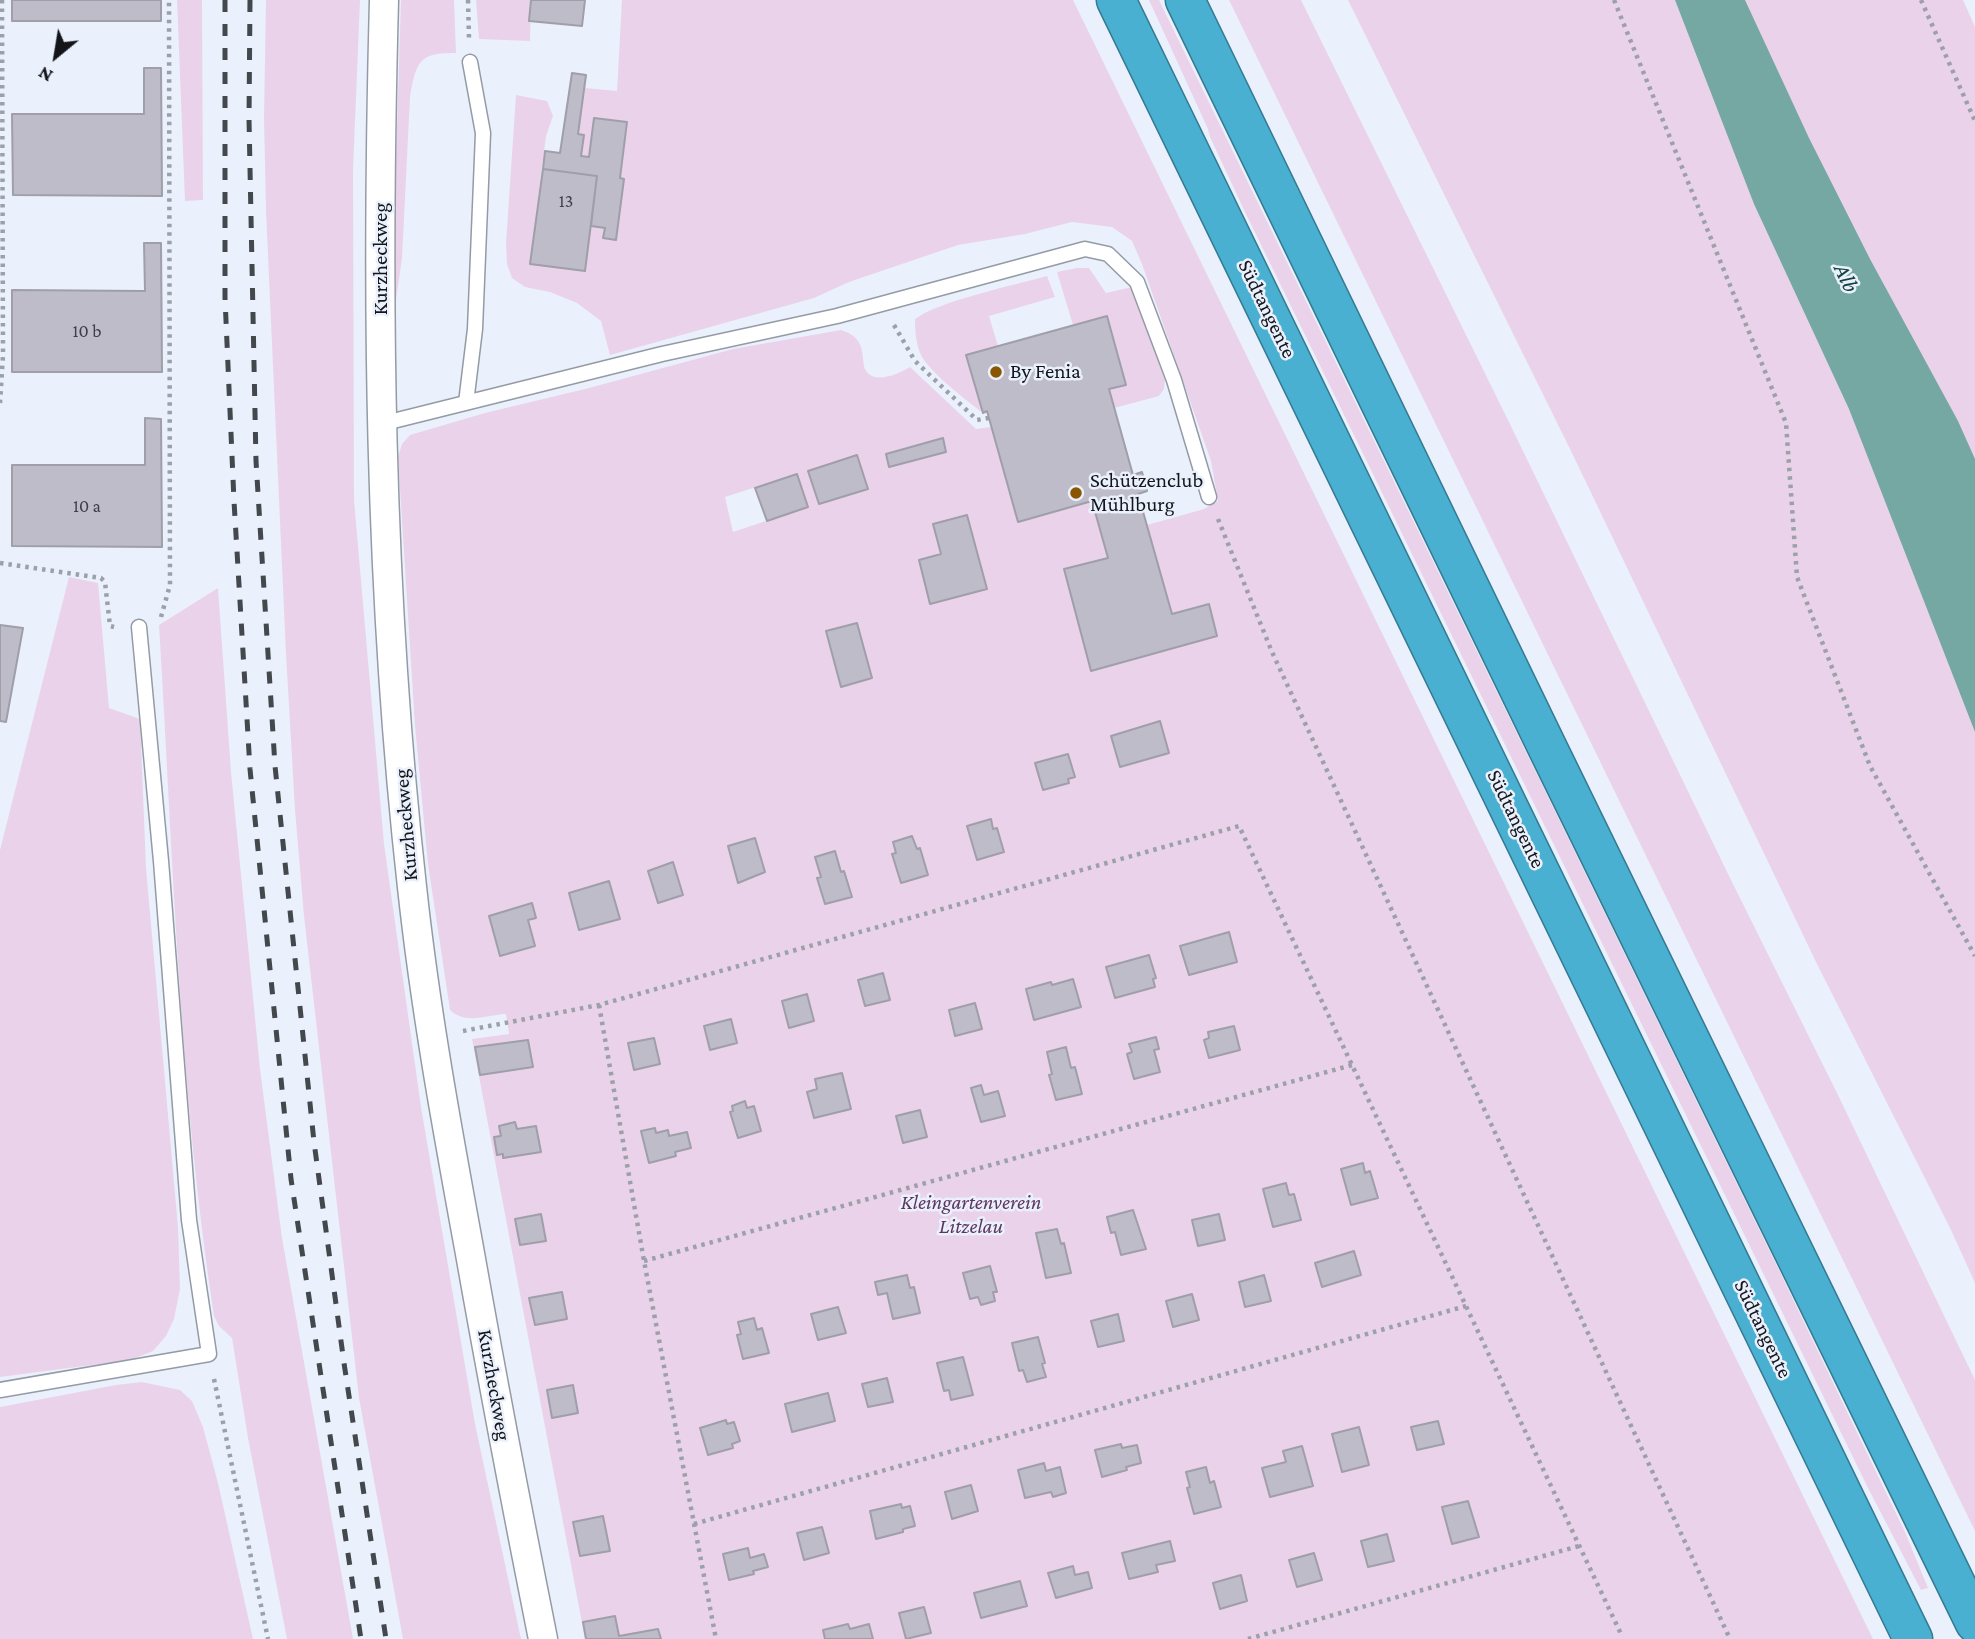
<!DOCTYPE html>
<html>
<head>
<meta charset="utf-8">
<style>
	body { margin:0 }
	#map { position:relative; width:1975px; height:1639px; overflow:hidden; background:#eaf1fc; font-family:"Crimson Pro",serif }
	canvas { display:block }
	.north { position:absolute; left:21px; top:21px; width:70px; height:70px; -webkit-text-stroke:5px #eaf1fc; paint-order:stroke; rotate:210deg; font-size:19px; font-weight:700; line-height:28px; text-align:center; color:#131519 }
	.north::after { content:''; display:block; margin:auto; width:24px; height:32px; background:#131519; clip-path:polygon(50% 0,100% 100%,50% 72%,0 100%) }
</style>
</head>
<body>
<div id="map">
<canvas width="1975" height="1639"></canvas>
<div class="north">N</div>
</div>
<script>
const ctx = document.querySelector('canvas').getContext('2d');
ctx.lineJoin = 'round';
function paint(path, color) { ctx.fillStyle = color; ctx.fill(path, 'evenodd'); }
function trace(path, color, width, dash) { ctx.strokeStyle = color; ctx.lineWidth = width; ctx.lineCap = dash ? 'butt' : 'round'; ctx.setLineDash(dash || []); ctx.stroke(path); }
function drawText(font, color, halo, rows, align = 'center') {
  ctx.font = font + ' "Crimson Pro",serif'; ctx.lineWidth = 5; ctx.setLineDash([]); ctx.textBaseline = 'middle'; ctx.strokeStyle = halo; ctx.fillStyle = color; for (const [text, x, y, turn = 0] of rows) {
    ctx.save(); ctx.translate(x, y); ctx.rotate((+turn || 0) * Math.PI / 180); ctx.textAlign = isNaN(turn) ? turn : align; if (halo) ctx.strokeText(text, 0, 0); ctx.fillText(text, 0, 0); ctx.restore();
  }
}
paint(new Path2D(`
	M 177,0 L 202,0 L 203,200 L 185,201 Z
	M 266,0 L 360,0 L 353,170 L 354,500 L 384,844 L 421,1107 L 475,1424 L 521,1639 L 403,1639 L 359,1398 L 304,916 L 295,810 L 286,654 L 266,211 L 264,118 Z
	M 401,0 L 454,0 L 456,53 C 419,52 416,62 410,97 L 402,258 L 395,307 L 395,193 Z
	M 476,0 L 531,0 L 530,41 L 479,39 Z
	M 622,0 L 1073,0 L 1873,1639 L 585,1639 L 472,1039 L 509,1034 L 506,1014 C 486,1015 466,1025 450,1010 L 428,864 L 415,726 L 398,457 L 402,444 L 410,435 L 485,413 L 589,388 L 733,349 L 841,330 C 856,335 862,342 863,358 C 863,359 864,368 865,369 C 873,386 900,373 910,367 L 976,429 L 991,427 L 1092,501 L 1108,558 L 1064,570 L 1091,671 L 1217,636 L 1209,604 L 1172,614 L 1147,525 L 1204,509 L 1218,501 L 1211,461 L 1142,264 L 1132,241 L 1112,227 L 1072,222 L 1025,234 L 958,245 L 849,282 L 814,298 L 610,355 L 601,321 L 577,303 L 550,292 L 525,287 L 512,278 L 507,264 L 506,243 L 516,95 L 547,101 L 553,116 L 546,136 L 530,264 L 591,226 L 605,228 L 604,238 L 624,179 L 620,178 L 627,123 L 594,118 L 589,157 L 581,156 L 578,134 L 585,88 L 617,91 ZM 856,455 L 868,489 L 819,504 L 808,471 ZM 797,474 L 808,507 L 733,532 L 725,497 ZM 967,515 L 987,589 L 930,604 L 919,560 L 941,554 L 934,524 ZM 857,624 L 872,678 L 841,687 L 826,631 Z
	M 1149,0 L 1159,0 L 1776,1264 L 1905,1532 L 1928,1588 L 1921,1590 L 1868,1488 L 1245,212 L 1210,137 L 1208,129 Z
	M 1229,0 L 1301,0 L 1507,418 L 1731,880 L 1837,1093 L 1975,1380 L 1975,1531 Z
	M 1348,0 L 1963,0 L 1975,27 L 1975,1283 L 1951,1230 L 1817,964 L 1571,451 Z
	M 1077,268 L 1089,268 L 1106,293 L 1132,287 L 1165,380 L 1164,389 L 1159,396 L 1114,408 L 1109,389 L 1107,316 L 1073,325 L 1057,272 Z
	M 1047,276 L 1055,297 L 989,316 L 998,346 L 967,355 L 983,413 C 966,400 932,374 922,357 C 916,346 915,331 915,319 C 939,301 1015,285 1047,276 Z
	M 69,577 L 98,583 L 109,708 L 140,719 L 146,868 L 178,1227 L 180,1289 L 174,1319 L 166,1336 L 153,1351 L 130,1360 L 0,1377 L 0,850 Z
	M 218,588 L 231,772 L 260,1069 L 282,1238 L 353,1639 L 287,1639 L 248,1438 L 232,1338 L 219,1326 L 214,1316 C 179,1087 173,855 159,625 Z
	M 142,1382 L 180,1390 L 192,1401 L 203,1427 L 218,1483 L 253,1639 L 0,1639 L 0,1407 L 116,1385 Z`), '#ead3ea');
paint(new Path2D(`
	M 1675,0 L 1745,0 L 1809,138 L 1870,259 L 1958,421 L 1975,459 L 1975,732 L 1849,409 L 1754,204 Z`), '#75a8a3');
const building = new Path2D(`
	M 12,0 L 161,0 L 161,21 L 12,21 Z
	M 531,0 L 585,0 L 582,26 L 529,21 Z
	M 144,68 L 161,68 L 162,196 L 13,195 L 12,114 L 144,114 Z
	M 572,73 L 586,75 L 578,134 L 584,135 L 581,156 L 589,157 L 594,118 L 627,122 L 620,178 L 624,179 L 616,240 L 603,238 L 605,228 L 591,226 L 597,176 L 543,169 L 545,151 L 560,153 Z
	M 543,169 L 597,176 L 585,271 L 530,264 Z
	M 144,243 L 161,243 L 162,372 L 12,372 L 12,290 L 145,291 Z
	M 1107,316 L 1126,385 L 1109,389 L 1133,475 L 1142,472 L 1147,491 L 1138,494 L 1172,614 L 1209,604 L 1217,636 L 1091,671 L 1064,569 L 1108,558 L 1092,501 L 1018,522 L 987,411 L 983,413 L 966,355 Z
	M 145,418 L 161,419 L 162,547 L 12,546 L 12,465 L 145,465 Z
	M 943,438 L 946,452 L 889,467 L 886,454 Z
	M 857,455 L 868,489 L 819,504 L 808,471 Z
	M 797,474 L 808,507 L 767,521 L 755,488 Z
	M 967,515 L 987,589 L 930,604 L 919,560 L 941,554 L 933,524 Z
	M 857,623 L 872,678 L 841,687 L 826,631 Z
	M 0,625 L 23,628 L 6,722 L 0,721 Z
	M 1160,721 L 1169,753 L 1120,767 L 1111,736 Z
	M 1068,754 L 1075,777 L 1068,779 L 1069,783 L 1043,790 L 1035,763 Z
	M 991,819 L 993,829 L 997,828 L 1004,852 L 977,860 L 967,826 Z
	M 912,836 L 917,849 L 920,848 L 928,875 L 901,883 L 892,854 L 896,853 L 893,842 Z
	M 755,838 L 765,872 L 738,883 L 728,846 Z
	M 835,851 L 841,872 L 844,871 L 852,897 L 825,904 L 817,878 L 821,877 L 815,857 Z
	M 673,862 L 683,895 L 658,903 L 648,871 Z
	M 609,881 L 620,919 L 579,930 L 569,893 Z
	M 532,903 L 536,918 L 528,920 L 535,946 L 500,956 L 489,916 Z
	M 1229,932 L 1237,962 L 1189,975 L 1180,946 Z
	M 1149,955 L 1156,978 L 1153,979 L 1155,987 L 1115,998 L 1106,967 Z
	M 883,973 L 890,1000 L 865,1006 L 858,980 Z
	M 1073,979 L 1081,1007 L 1034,1020 L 1026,989 L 1051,982 L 1052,985 Z
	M 807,994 L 814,1021 L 789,1028 L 782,1001 Z
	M 975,1003 L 982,1029 L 955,1036 L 949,1010 Z
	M 731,1019 L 737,1043 L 710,1050 L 704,1026 Z
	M 1234,1026 L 1240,1050 L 1209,1058 L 1204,1040 L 1209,1038 L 1208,1032 Z
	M 1156,1037 L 1159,1049 L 1154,1050 L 1160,1072 L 1134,1079 L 1127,1054 L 1132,1052 L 1129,1044 Z
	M 654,1038 L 660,1064 L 634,1070 L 628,1043 Z
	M 528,1040 L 533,1067 L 480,1075 L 475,1047 Z
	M 1066,1047 L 1071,1068 L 1075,1067 L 1082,1094 L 1056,1100 L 1049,1075 L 1052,1074 L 1047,1052 Z
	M 842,1073 L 851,1109 L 814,1118 L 807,1092 L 817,1089 L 815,1079 Z
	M 981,1085 L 984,1095 L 998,1091 L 1005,1116 L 981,1122 L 971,1088 Z
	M 745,1101 L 747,1108 L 754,1106 L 761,1131 L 738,1138 L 730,1112 L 733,1111 L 732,1106 Z
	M 920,1110 L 927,1137 L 903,1143 L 896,1116 Z
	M 515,1122 L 517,1129 L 536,1126 L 541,1152 L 503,1158 L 503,1154 L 497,1155 L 494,1137 L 501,1136 L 499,1126 Z
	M 655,1128 L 656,1133 L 668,1130 L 669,1136 L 687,1132 L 691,1148 L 675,1152 L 676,1156 L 649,1163 L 641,1131 Z
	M 1363,1163 L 1365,1173 L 1370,1171 L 1378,1198 L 1351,1205 L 1341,1169 Z
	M 1286,1183 L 1289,1195 L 1294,1194 L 1301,1220 L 1273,1227 L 1263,1189 Z
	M 1133,1210 L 1146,1249 L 1121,1255 L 1115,1232 L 1111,1233 L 1107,1217 Z
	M 541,1214 L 546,1241 L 520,1245 L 515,1219 Z
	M 1219,1214 L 1225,1240 L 1198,1246 L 1192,1220 Z
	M 1057,1229 L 1061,1244 L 1064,1243 L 1071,1273 L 1046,1278 L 1036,1233 Z
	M 1354,1251 L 1361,1275 L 1322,1287 L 1315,1263 Z
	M 990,1266 L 997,1292 L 993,1292 L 995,1301 L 981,1305 L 978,1297 L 970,1299 L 963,1273 Z
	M 907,1275 L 910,1288 L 914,1287 L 920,1313 L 893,1319 L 887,1293 L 878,1295 L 875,1282 Z
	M 1264,1275 L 1271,1301 L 1245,1307 L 1239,1282 Z
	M 562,1292 L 567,1319 L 535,1325 L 529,1298 Z
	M 1192,1294 L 1199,1320 L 1173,1327 L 1166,1301 Z
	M 838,1307 L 846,1333 L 818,1340 L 811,1314 Z
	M 1118,1314 L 1124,1341 L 1098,1347 L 1091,1321 Z
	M 754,1318 L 757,1330 L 762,1328 L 769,1353 L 743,1359 L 737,1335 L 741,1334 L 738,1322 Z
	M 1038,1337 L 1045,1363 L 1042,1364 L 1046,1377 L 1027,1382 L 1023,1370 L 1019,1371 L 1012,1343 Z
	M 963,1357 L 973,1395 L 951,1400 L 949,1390 L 944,1391 L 937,1363 Z
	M 887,1378 L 893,1402 L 868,1407 L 862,1384 Z
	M 573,1385 L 578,1413 L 552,1418 L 547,1390 Z
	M 828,1393 L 835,1421 L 792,1432 L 785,1404 Z
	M 726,1420 L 727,1424 L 734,1422 L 740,1441 L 732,1444 L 733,1448 L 708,1455 L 700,1428 Z
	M 1438,1421 L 1444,1444 L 1417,1450 L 1411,1427 Z
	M 1359,1427 L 1369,1465 L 1342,1472 L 1332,1434 Z
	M 1121,1444 L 1122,1448 L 1137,1445 L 1141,1463 L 1126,1467 L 1127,1470 L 1102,1477 L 1095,1450 Z
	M 1302,1446 L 1313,1486 L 1270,1497 L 1262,1468 L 1286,1462 L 1283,1451 Z
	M 1044,1463 L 1046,1471 L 1060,1467 L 1066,1493 L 1053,1497 L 1051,1492 L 1025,1498 L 1018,1470 Z
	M 1206,1467 L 1210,1483 L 1214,1481 L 1221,1507 L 1194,1514 L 1187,1488 L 1190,1487 L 1186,1472 Z
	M 971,1485 L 978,1511 L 952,1519 L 945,1492 Z
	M 1468,1501 L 1479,1537 L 1452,1544 L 1442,1507 Z
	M 901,1504 L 902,1508 L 910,1506 L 915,1526 L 903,1529 L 903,1532 L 876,1539 L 870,1511 Z
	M 603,1516 L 610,1551 L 580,1556 L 573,1522 Z
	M 822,1527 L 829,1553 L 804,1560 L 797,1533 Z
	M 1387,1534 L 1394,1561 L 1368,1567 L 1361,1541 Z
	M 1170,1541 L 1175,1561 L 1156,1565 L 1158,1572 L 1129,1579 L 1122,1553 Z
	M 748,1548 L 750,1558 L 764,1554 L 768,1567 L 753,1571 L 754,1574 L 729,1580 L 723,1554 Z
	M 1314,1553 L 1322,1580 L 1297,1587 L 1289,1560 Z
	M 1073,1566 L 1075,1575 L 1088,1572 L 1092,1588 L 1056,1598 L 1048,1573 Z
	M 1241,1575 L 1247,1601 L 1220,1609 L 1213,1583 Z
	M 1020,1581 L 1027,1606 L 981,1618 L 974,1593 Z
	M 924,1607 L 931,1633 L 906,1639 L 899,1613 Z
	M 615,1616 L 619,1636 L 658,1629 L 661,1639 L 586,1639 L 583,1622 Z
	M 848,1624 L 850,1629 L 869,1624 L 873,1639 L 825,1639 L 823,1630 Z`);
paint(building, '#bebcc8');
trace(building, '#9f9ea9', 2);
const lane = new Path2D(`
	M 466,403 L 475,329 L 483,133 L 470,62
	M 381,424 L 662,354 L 837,316 L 1085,249 L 1108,254 L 1137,282 L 1174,380 L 1209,497
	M 0,1390 L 209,1354 L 189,1220 L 161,861 L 139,627`);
const street = new Path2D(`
	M 384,0 C 376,296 379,592 412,887 C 425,1008 447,1128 469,1248 C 492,1378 517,1509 543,1639`);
const highway = new Path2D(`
	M 1116,0 L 1913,1639
	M 1185,0 L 1550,753 L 1975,1623`);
trace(lane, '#949ba5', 17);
trace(street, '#949ba5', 31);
trace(highway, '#367a91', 41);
trace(new Path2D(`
	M 468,0 L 469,38
	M 1614,0 L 1786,423 L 1797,577 L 1870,766 L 1975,956
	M 1921,0 L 1975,121
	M 894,325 L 915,361 L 977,420 L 989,418
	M 0,403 L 3,355 L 2,0
	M 1218,519 L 1272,652 L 1730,1639
	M 0,563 L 101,578 L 105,582 L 110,626 L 114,627
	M 161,617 L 170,585 L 169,0
	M 599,1005 L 644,1261 L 716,1639
	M 463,1031 L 599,1005 L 1239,826 L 1621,1634
	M 644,1261 L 1352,1065
	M 214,1379 L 268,1639
	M 694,1524 L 1466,1306
	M 1248,1639 L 1579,1546`), '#9ba0a9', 4.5, [3.5, 5]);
trace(lane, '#fff', 14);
trace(street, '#fff', 28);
trace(highway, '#49b0d2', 38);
trace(new Path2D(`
	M 225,0 L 225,298 L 234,501 L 250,769 L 291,1179 L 361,1639
	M 250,0 L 249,119 L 256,461 L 275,766 L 314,1142 L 344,1363 L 386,1639`), '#44484d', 5, [12, 12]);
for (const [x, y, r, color] of [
	[996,372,7,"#8a5601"],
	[1076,493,7,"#8a5601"]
]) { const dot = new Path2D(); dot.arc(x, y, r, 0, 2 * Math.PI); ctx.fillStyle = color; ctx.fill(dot); trace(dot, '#eaf1fc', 2.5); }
drawText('18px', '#3e3f45', null, [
	["13",566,201],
	["10 b",87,331],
	["10 a",87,506]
]);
drawText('21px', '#131519', '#eaf1fc', [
	["Kurzheckweg",381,259,-90],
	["Südtangente",1267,309,64],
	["Südtangente",1516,819,64],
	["Kurzheckweg",406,825,-95],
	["Südtangente",1763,1329,64],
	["Kurzheckweg",494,1385,80]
]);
drawText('21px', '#131519', '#eaf1fc', [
	["By Fenia",1010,372],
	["Schützenclub",1090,481],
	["Mühlburg",1090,505]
], 'left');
drawText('italic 21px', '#5e355f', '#eaf1fc', [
	["Kleingartenverein",971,1203],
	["Litzelau",971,1227]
]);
drawText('italic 23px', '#13433f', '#eaf1fc', [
	["Alb",1846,278,65]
]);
</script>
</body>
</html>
